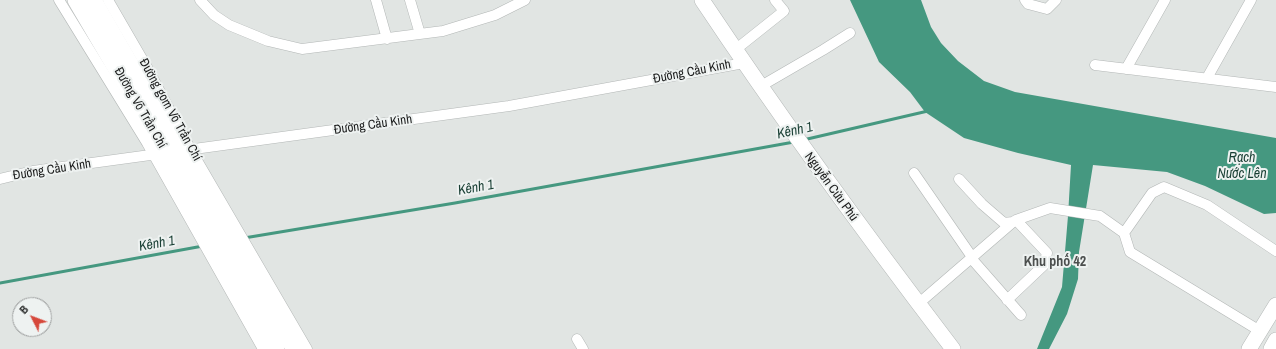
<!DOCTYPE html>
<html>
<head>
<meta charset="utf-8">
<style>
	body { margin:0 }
	#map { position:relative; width:1276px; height:349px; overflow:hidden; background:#e1e5e3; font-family:"Archivo Narrow",sans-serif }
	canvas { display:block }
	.north { position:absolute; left:12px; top:297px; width:40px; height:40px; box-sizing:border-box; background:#eef2f1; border:1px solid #9a9c9c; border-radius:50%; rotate:312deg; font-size:11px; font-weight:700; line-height:16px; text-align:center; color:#1b1c1c }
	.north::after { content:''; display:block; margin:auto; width:14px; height:18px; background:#d6483b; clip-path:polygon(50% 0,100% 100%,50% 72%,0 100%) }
</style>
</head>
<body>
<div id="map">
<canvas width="1276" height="349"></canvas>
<div class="north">B</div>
</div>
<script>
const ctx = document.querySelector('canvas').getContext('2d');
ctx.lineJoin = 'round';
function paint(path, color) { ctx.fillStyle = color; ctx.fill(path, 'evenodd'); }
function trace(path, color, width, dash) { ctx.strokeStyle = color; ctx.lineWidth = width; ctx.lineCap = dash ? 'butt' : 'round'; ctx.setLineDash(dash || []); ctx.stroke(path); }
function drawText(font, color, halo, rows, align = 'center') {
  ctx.font = font + ' "Archivo Narrow",sans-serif'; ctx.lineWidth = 4; ctx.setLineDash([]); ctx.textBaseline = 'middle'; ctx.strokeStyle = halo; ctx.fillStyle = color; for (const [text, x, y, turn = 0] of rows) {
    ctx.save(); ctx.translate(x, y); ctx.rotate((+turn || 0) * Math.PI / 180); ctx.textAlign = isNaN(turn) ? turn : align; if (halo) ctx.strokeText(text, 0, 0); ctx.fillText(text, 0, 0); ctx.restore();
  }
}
paint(new Path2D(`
	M 850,0 L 921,0 L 931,27 L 941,43 L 958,61 L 984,81 L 1015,92 L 1276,138 L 1276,213 L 1264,214 L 1205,186 L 1167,172 L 1093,165 L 1079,252 L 1078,279 L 1067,314 L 1049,349 L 1037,349 L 1062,287 L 1068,216 L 1071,165 L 1018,153 L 964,138 L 925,112 L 910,92 L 879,62 Z`), '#459880');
trace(new Path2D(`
	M 803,140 L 928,111
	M 244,238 L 455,203 L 794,142
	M 0,283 L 203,246`), '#459880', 3);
const minor = new Path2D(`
	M 59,0 L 147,143 L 263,349
	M 108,0 L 148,69 L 191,150 L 307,349
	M 200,0 L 214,15 L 229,25 L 268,41 L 302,49 L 443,31 L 495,15 L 525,0
	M 376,0 L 387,39
	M 410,0 L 420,34
	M 1025,0 L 1028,4 L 1047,9 L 1056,0
	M 735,50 L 784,11 L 775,0
	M 1095,65 L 1276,87
	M 1126,69 L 1165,0
	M 1207,78 L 1251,0
	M 761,86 L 823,50 L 850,33
	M 914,173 L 972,257
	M 0,179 L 33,171 L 509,106 L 744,63
	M 959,179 L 982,204 L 1004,223 L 1013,222
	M 971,258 L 1021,315
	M 1007,300 L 1044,265 L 1047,253 L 1016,220
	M 918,304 L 1013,222 L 1016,220 L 1050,208 L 1100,216 L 1124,233
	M 1260,331 L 1130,252 L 1124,233 L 1152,193 L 1164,187 L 1207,205 L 1276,251
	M 577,339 L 583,349`);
const secondary = new Path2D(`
	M 702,0 C 782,120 866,235 953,349
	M 1249,349 L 1276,305
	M 1271,349 L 1276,340`);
const trunk = new Path2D(`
	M 76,0 L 166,153 L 201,218 L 276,349
	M 93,0 C 161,116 227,233 295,349`);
trace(minor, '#b3b7b6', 11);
trace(secondary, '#b3b7b6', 16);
trace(trunk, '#b3b7b6', 18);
trace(minor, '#fff', 10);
trace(secondary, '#fff', 15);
trace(trunk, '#fff', 17);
drawText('13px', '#1b1c1c', '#eef2f1', [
	["Đường Cầu Kinh",692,72,-11],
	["Đường Võ Trần Chí",140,108,60],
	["Đường gom Võ Trần Chí",170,110,61],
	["Đường Cầu Kinh",373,125,-8],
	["Đường Cầu Kinh",52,170,-9],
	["Nguyễn Cửu Phú",831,187,54]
]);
drawText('italic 14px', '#193f34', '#eef2f1', [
	["Kênh 1",795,131,-12],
	["Rạch",1242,158],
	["Nước Lên",1242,174],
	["Kênh 1",476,188,-10],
	["Kênh 1",157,244,-10]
]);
drawText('bold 14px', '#4c4f4e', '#eef2f1', [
	["Khu phố 42",1055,262]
]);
</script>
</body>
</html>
